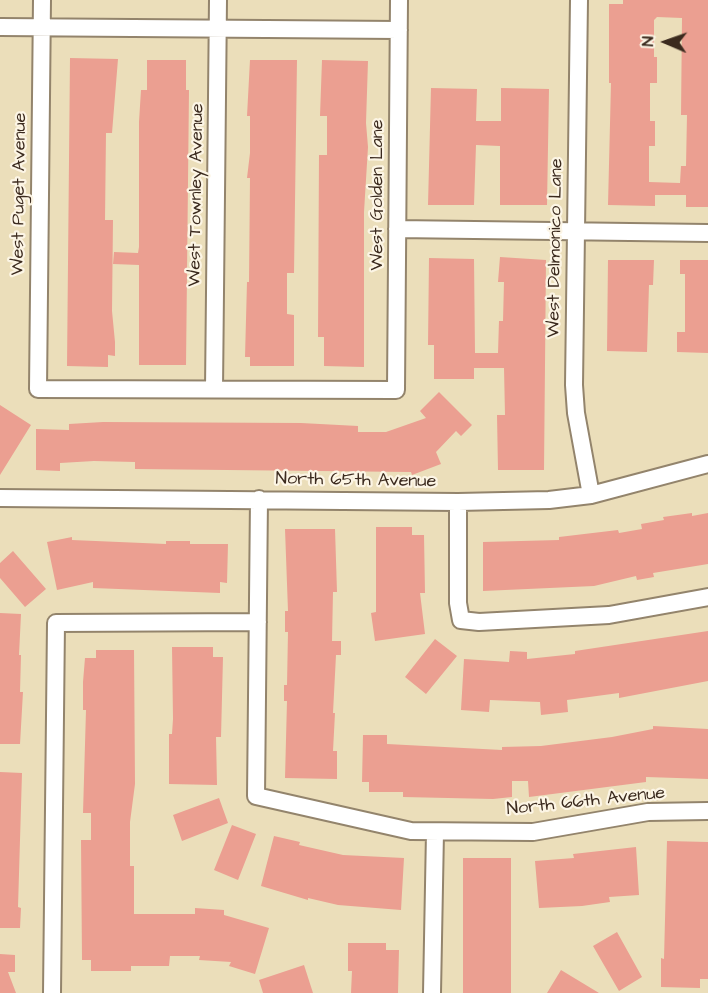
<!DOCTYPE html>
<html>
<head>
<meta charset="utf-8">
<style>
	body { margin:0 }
	#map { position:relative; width:708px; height:993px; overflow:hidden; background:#ebdeba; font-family:"Architects Daughter",sans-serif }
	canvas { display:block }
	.north { position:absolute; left:636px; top:12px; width:60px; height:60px; -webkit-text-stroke:4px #fcf5e5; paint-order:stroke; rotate:272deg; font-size:16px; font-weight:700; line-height:24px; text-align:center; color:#3b2a1e }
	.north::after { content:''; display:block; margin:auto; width:21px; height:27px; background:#3b2a1e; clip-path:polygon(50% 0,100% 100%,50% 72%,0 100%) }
</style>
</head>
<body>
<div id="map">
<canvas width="708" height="993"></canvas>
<div class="north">N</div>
</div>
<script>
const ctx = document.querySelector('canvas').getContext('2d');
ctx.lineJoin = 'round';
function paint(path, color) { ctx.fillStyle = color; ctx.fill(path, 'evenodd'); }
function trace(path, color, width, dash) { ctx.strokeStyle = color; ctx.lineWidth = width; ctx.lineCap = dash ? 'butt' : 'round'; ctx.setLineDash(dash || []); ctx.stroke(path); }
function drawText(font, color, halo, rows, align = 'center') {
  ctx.font = font + ' "Architects Daughter",sans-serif'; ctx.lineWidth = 4.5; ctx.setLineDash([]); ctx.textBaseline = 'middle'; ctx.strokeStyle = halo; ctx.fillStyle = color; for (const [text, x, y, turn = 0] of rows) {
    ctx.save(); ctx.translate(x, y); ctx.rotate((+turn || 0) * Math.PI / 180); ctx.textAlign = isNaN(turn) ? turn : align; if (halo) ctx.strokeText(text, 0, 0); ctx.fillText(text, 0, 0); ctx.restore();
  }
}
paint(new Path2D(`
	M 623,0 L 708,0 L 708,207 L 686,207 L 686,195 L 655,195 L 655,206 L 608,205 L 611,83 L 609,83 L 609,4 L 623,4 ZM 657,17 L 682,18 L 681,115 L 687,115 L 686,166 L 681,166 L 680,183 L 649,182 L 649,146 L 655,146 L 655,121 L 650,121 L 650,83 L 657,83 L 657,57 L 654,57 L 654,20 Z
	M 70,58 L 118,59 L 112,133 L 106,133 L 105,220 L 113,220 L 112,311 L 115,342 L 115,356 L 108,355 L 108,367 L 67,366 Z
	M 147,60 L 186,60 L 186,90 L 189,90 L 186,365 L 139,365 L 139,265 L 113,264 L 114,252 L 138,253 L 139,247 L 139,122 L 141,90 L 147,90 Z
	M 250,60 L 297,60 L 294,273 L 287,273 L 287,314 L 294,315 L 294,366 L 250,366 L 250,357 L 245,357 L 247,282 L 249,282 L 250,178 L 247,178 L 250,153 L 250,116 L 247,116 Z
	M 322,60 L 368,61 L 366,123 L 368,147 L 364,212 L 364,367 L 324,366 L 324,337 L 318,337 L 319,155 L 327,155 L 327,116 L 320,116 Z
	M 431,88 L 477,89 L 476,121 L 501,121 L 501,88 L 549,89 L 547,205 L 500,205 L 500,146 L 476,145 L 474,205 L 428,205 Z
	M 500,257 L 546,260 L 544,470 L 498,470 L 497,415 L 505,415 L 504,368 L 474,368 L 474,379 L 434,379 L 434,345 L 428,345 L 429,258 L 474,259 L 475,353 L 498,353 L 499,321 L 503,321 L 504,282 L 498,282 Z
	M 608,260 L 654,260 L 653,285 L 649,285 L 647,352 L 607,351 Z
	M 680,260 L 708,260 L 708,353 L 677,352 L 677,332 L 685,332 L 685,274 L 680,274 Z
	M 439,392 L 472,425 L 461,436 L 456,431 L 436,452 L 441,464 L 412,475 L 411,472 L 135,469 L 135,462 L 94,461 L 60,463 L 60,471 L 36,470 L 36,429 L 69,430 L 69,424 L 103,422 L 301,423 L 358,426 L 358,432 L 386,432 L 426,418 L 420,411 Z
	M 0,405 L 31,425 L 0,475 Z
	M 692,513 L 692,516 L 708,513 L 708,564 L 653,573 L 654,577 L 637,580 L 636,576 L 594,586 L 483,591 L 483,542 L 559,540 L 559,537 L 618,530 L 619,533 L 642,529 L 641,524 L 664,520 L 663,517 Z
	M 376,527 L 412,527 L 412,535 L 424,535 L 425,593 L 420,593 L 425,634 L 375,641 L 371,613 L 376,612 Z
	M 285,529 L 335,529 L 337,592 L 333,592 L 332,641 L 341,641 L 341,655 L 336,655 L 333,713 L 335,713 L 333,751 L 337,751 L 337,779 L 285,778 L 287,701 L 284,701 L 284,685 L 287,685 L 288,632 L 285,632 L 285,611 L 288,611 Z
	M 72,537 L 72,540 L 166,544 L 166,541 L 190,541 L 190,544 L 228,544 L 227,583 L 220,582 L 220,593 L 93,588 L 93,582 L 57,590 L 47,542 Z
	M 13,551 L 46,589 L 25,607 L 0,578 L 0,563 Z
	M 0,613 L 21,614 L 19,655 L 21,655 L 20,692 L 23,692 L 20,744 L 0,744 Z
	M 708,631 L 708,681 L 619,698 L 619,693 L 567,700 L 568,712 L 541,715 L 540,702 L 490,700 L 489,712 L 461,710 L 464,659 L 509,662 L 510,651 L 527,652 L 527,659 L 575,654 L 575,651 Z
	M 435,639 L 457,656 L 426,694 L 405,677 Z
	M 172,647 L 213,647 L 213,657 L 223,657 L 221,737 L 216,737 L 217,785 L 169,784 L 169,734 L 172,734 L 173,719 Z
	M 96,650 L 134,650 L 135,784 L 130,822 L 130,866 L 134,866 L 134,914 L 195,914 L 195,908 L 224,910 L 224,915 L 269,928 L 255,974 L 229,966 L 231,962 L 199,960 L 200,956 L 170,956 L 169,966 L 131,966 L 131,971 L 91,971 L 91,960 L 82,960 L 81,840 L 91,840 L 91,813 L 83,813 L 86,710 L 83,710 L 83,682 L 85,658 L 96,658 Z
	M 653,726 L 708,729 L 708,779 L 646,777 L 646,782 L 529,797 L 528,781 L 512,781 L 512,797 L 493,799 L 403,797 L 403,792 L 369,792 L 369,782 L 362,782 L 363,735 L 387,735 L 387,744 L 502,750 L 502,747 L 541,746 L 612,737 L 653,729 Z
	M 0,772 L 22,773 L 18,907 L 21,908 L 20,928 L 0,928 Z
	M 219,798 L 228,823 L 182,841 L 173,815 Z
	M 232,825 L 256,834 L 238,880 L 214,870 Z
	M 274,836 L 300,842 L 299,845 L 343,855 L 404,858 L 401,910 L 338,905 L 308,898 L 308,900 L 261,886 Z
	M 667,841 L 708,842 L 708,979 L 700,979 L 700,988 L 661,987 L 661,958 L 664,959 Z
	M 636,847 L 639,895 L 609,897 L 610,902 L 582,906 L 539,908 L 535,861 L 574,858 L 573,854 Z
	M 463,858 L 511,858 L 511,993 L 463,993 Z
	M 617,932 L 642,977 L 619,991 L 593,946 Z
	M 348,943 L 386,943 L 386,950 L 399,950 L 398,993 L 351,993 L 352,971 L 348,971 Z
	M 0,954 L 15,955 L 15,972 L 8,972 L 16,993 L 0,993 Z
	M 304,965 L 313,993 L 263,993 L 259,980 Z
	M 561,970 L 599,993 L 547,993 Z`), '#eb9f91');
const street = new Path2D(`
	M 42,0 L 38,389 L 396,390 L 399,0
	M 579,0 L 574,385 L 576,413 L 591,495
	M 0,27 L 399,30
	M 397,229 L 708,233
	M 214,389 L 218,0
	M 0,498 L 458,502 L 549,500 L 591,495 L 708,464
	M 259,499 L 256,796 L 411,831 L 533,832 L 648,812 L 708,811
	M 458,502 L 458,603 L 461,620 L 479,622 L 609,615 L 708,597
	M 52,993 L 56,623 L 258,622
	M 432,993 L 435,832`);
trace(street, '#93846c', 20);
trace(street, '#fff', 16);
drawText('18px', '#3b2a1e', '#fcf5e5', [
	["West Puget Avenue",20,194,-89],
	["West Townley Avenue",197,195,-89],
	["West Golden Lane",378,195,-90],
	["West Delmonico Lane",556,248,-89],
	["North 65th Avenue",356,481,1],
	["North 66th Avenue",586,802,-6]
]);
</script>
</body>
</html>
